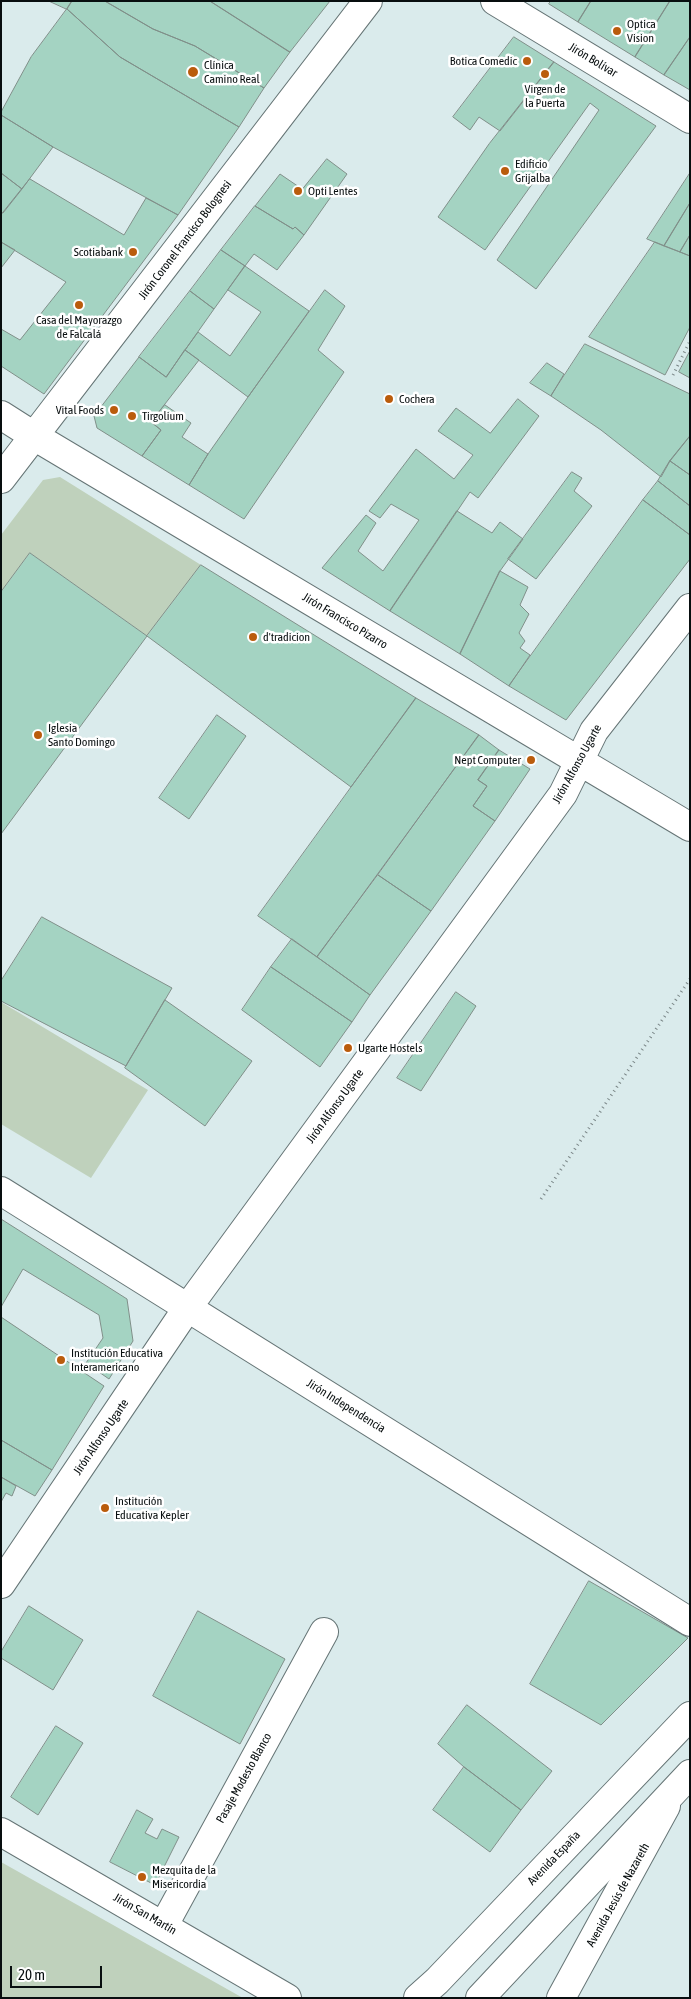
<!DOCTYPE html>
<html>
<head>
<meta charset="utf-8">
<style>
	body { margin:0 }
	#map { position:relative; width:691px; height:1999px; overflow:hidden; background:#daebec; font-family:"Asap Condensed",sans-serif }
	canvas { display:block }
	.frame { position:absolute; inset:0; border:2px solid #080e0f; pointer-events:none }
	.scale { position:absolute; left:10px; top:1966px; width:92px; height:22px; box-sizing:border-box; border:2px solid #080e0f; border-top:0; padding-left:6px; font-size:15px; line-height:18px; white-space:nowrap; color:#080e0f; -webkit-text-stroke:4px #fff; paint-order:stroke }
</style>
</head>
<body>
<div id="map">
<canvas width="691" height="1999"></canvas>
<div class="frame"></div>
<div class="scale">20 m</div>
</div>
<script>
const ctx = document.querySelector('canvas').getContext('2d');
ctx.lineJoin = 'round';
function paint(path, color) { ctx.fillStyle = color; ctx.fill(path, 'evenodd'); }
function trace(path, color, width, dash) { ctx.strokeStyle = color; ctx.lineWidth = width; ctx.lineCap = dash ? 'butt' : 'round'; ctx.setLineDash(dash || []); ctx.stroke(path); }
function drawText(font, color, halo, rows, align = 'center') {
  ctx.font = font + ' "Asap Condensed",sans-serif'; ctx.lineWidth = 5; ctx.setLineDash([]); ctx.textBaseline = 'middle'; ctx.strokeStyle = halo; ctx.fillStyle = color; for (const [text, x, y, turn = 0] of rows) {
    ctx.save(); ctx.translate(x, y); ctx.rotate((+turn || 0) * Math.PI / 180); ctx.textAlign = isNaN(turn) ? turn : align; if (halo) ctx.strokeText(text, 0, 0); ctx.fillText(text, 0, 0); ctx.restore();
  }
}
paint(new Path2D(`
	M 60,477 L 201,565 L 147,636 L 30,553 L 1,592 L 1,535 L 43,480 Z
	M 1,1002 L 148,1090 L 91,1178 L 1,1124 Z
	M 1,1862 L 243,1998 L 1,1998 Z`), '#bfd1bc');
const building = new Path2D(`
	M 49,1 L 72,1 L 67,9 Z
	M 72,1 L 105,1 L 153,29 L 195,46 L 264,88 L 239,127 L 120,57 L 67,9 Z
	M 105,1 L 210,1 L 290,52 L 264,88 L 195,46 L 153,29 Z
	M 210,1 L 330,1 L 290,52 Z
	M 551,1 L 591,1 L 578,22 L 549,4 Z
	M 591,1 L 670,1 L 635,57 L 578,22 Z
	M 670,1 L 690,1 L 690,37 L 664,75 L 635,57 Z
	M 67,9 L 120,57 L 239,127 L 178,215 L 53,147 L 1,115 L 1,112 L 31,57 Z
	M 514,37 L 554,62 L 500,131 L 479,117 L 470,130 L 453,117 Z
	M 690,37 L 690,90 L 664,75 Z
	M 554,62 L 656,126 L 536,289 L 497,260 L 599,110 L 590,103 L 485,250 L 438,217 L 489,144 Z
	M 1,115 L 53,147 L 22,189 L 1,173 Z
	M 327,159 L 347,174 L 304,235 L 295,227 L 293,229 L 255,206 L 280,174 L 302,189 Z
	M 1,173 L 22,189 L 3,213 L 1,212 Z
	M 690,173 L 690,203 L 664,246 L 647,239 Z
	M 30,179 L 124,235 L 146,198 L 178,215 L 44,394 L 1,366 L 1,329 L 20,340 L 66,282 L 1,242 L 1,215 Z
	M 690,203 L 690,235 L 680,252 L 664,246 Z
	M 255,206 L 293,229 L 295,227 L 304,235 L 277,270 L 254,254 L 245,266 L 221,250 Z
	M 690,235 L 690,256 L 680,252 Z
	M 1,242 L 15,250 L 1,268 Z
	M 655,242 L 690,256 L 690,327 L 665,375 L 589,337 Z
	M 221,250 L 245,266 L 214,309 L 190,291 Z
	M 245,266 L 309,311 L 248,397 L 185,350 L 198,332 L 230,356 L 261,312 L 228,290 Z
	M 325,290 L 345,306 L 318,350 L 344,372 L 244,519 L 189,485 L 208,454 L 248,397 Z
	M 190,291 L 214,309 L 166,377 L 139,357 Z
	M 585,344 L 690,394 L 690,436 L 670,461 L 661,477 L 601,430 L 551,396 Z
	M 185,350 L 199,360 L 151,422 L 161,430 L 142,456 L 97,428 L 94,416 L 139,357 L 166,377 Z
	M 690,351 L 690,378 L 679,372 Z
	M 547,363 L 564,374 L 551,396 L 530,383 Z
	M 518,399 L 539,416 L 478,498 L 470,492 L 390,611 L 322,568 L 366,515 L 376,523 L 358,551 L 383,571 L 419,520 L 391,504 L 380,518 L 369,511 L 416,449 L 454,479 L 473,455 L 438,431 L 456,408 L 490,433 Z
	M 165,405 L 191,423 L 182,437 L 208,454 L 189,485 L 142,456 L 161,430 L 151,422 Z
	M 690,436 L 690,475 L 670,461 Z
	M 670,461 L 690,475 L 690,506 L 658,481 Z
	M 572,472 L 582,478 L 574,491 L 592,506 L 536,579 L 508,559 Z
	M 658,481 L 690,506 L 690,535 L 643,500 Z
	M 643,500 L 690,535 L 690,559 L 566,720 L 509,686 Z
	M 457,511 L 492,533 L 500,522 L 523,539 L 500,571 L 460,654 L 390,611 Z
	M 30,553 L 147,636 L 1,834 L 1,592 Z
	M 201,565 L 416,698 L 351,787 L 147,636 Z
	M 500,571 L 528,587 L 520,605 L 529,614 L 519,633 L 525,641 L 520,648 L 530,655 L 509,686 L 460,654 Z
	M 416,698 L 479,735 L 317,957 L 258,916 Z
	M 217,715 L 246,736 L 189,819 L 159,798 Z
	M 479,735 L 499,750 L 478,780 L 487,786 L 473,806 L 495,821 L 431,911 L 378,875 Z
	M 499,750 L 530,769 L 495,821 L 473,806 L 487,786 L 478,780 Z
	M 378,875 L 431,911 L 370,995 L 317,957 Z
	M 42,917 L 172,988 L 126,1066 L 1,1001 L 1,981 Z
	M 292,939 L 370,995 L 352,1022 L 271,967 Z
	M 271,967 L 352,1022 L 320,1067 L 242,1010 Z
	M 456,992 L 476,1006 L 421,1091 L 397,1078 Z
	M 165,1000 L 252,1061 L 205,1126 L 125,1068 Z
	M 1,1219 L 127,1299 L 133,1341 L 109,1379 L 86,1363 L 103,1338 L 99,1315 L 23,1269 L 1,1307 Z
	M 1,1317 L 104,1386 L 52,1470 L 1,1440 Z
	M 1,1440 L 52,1470 L 35,1496 L 1,1477 Z
	M 1,1477 L 16,1486 L 12,1496 L 6,1493 L 1,1502 Z
	M 589,1581 L 688,1638 L 601,1725 L 530,1684 Z
	M 29,1606 L 83,1640 L 53,1690 L 1,1658 L 1,1652 Z
	M 198,1611 L 285,1659 L 240,1744 L 153,1696 Z
	M 467,1705 L 552,1771 L 521,1810 L 464,1767 L 438,1744 Z
	M 56,1726 L 83,1743 L 38,1815 L 11,1797 Z
	M 464,1767 L 521,1810 L 490,1852 L 433,1810 Z
	M 137,1810 L 153,1819 L 145,1833 L 157,1839 L 162,1829 L 179,1837 L 155,1885 L 110,1862 Z`);
paint(building, '#a4d3c2');
trace(building, '#808f89', 1);
const street = new Path2D(`
	M 1,415 L 34,436 L 690,827
	M 1,479 L 368,1
	M 1,1191 L 690,1622
	M 1,1584 L 188,1307 L 563,794 L 594,731 L 690,608
	M 164,1925 L 324,1632`);
const secondary = new Path2D(`
	M 495,1 L 690,119
	M 1,1832 L 287,1998
	M 561,1998 L 666,1806`);
const primary = new Path2D(`
	M 418,1998 L 437,1981 L 690,1716
	M 480,1998 L 690,1774`);
trace(street, '#657475', 30);
trace(secondary, '#657475', 30);
trace(primary, '#657475', 30);
trace(new Path2D(`
	M 673,375 L 690,341
	M 541,1199 L 690,979`), '#7a8687', 3, [1, 4]);
trace(street, '#fff', 28);
trace(secondary, '#fff', 28);
trace(primary, '#fff', 28);
for (const [x, y, r, color] of [
	[617,31,5,"#ba5c0c"],
	[527,61,5,"#ba5c0c"],
	[193,72,6,"#ba5c0c"],
	[545,74,5,"#ba5c0c"],
	[505,171,5,"#ba5c0c"],
	[298,191,5,"#ba5c0c"],
	[133,252,5,"#ba5c0c"],
	[79,305,5,"#ba5c0c"],
	[389,399,5,"#ba5c0c"],
	[114,410,5,"#ba5c0c"],
	[132,416,5,"#ba5c0c"],
	[253,637,5,"#ba5c0c"],
	[38,735,5,"#ba5c0c"],
	[531,760,5,"#ba5c0c"],
	[348,1048,5,"#ba5c0c"],
	[61,1360,5,"#ba5c0c"],
	[105,1508,5,"#ba5c0c"],
	[142,1877,5,"#ba5c0c"]
]) { const dot = new Path2D(); dot.arc(x, y, r, 0, 2 * Math.PI); ctx.fillStyle = color; ctx.fill(dot); trace(dot, '#fff', 2); }
drawText('12px', '#080e0f', '#fff', [
	["Optica",627,24],
	["Vision",627,38],
	["Botica Comedic",517,61,"right"],
	["Clínica",204,65],
	["Camino Real",204,79],
	["Virgen de",545,89,"center"],
	["la Puerta",545,103,"center"],
	["Edificio",515,164],
	["Grijalba",515,178],
	["Opti Lentes",308,191],
	["Scotiabank",123,252,"right"],
	["Casa del Mayorazgo",79,320,"center"],
	["de Falcalá",79,334,"center"],
	["Cochera",399,399],
	["Vital Foods",104,410,"right"],
	["Tirgolium",142,416],
	["d'tradicion",263,637],
	["Iglesia",48,728],
	["Santo Domingo",48,742],
	["Nept Computer",521,760,"right"],
	["Ugarte Hostels",358,1048],
	["Institución Educativa",71,1353],
	["Interamericano",71,1367],
	["Institución",115,1501],
	["Educativa Kepler",115,1515],
	["Mezquita de la",152,1870],
	["Misericordia",152,1884]
], 'left');
drawText('12px', '#080e0f', '#fff', [
	["Jirón Bolívar",593,60,31],
	["Jirón Coronel Francisco Bolognesi",185,240,-53],
	["Jirón Francisco Pizarro",345,621,31],
	["Jirón Alfonso Ugarte",577,764,-61],
	["Jirón Alfonso Ugarte",335,1106,-54],
	["Jirón Independencia",346,1406,32],
	["Jirón Alfonso Ugarte",101,1437,-56],
	["Pasaje Modesto Blanco",244,1778,-61],
	["Avenida España",554,1858,-46],
	["Avenida Jesús de Nazareth",618,1895,-61],
	["Jirón San Martín",145,1914,30]
]);
</script>
</body>
</html>
